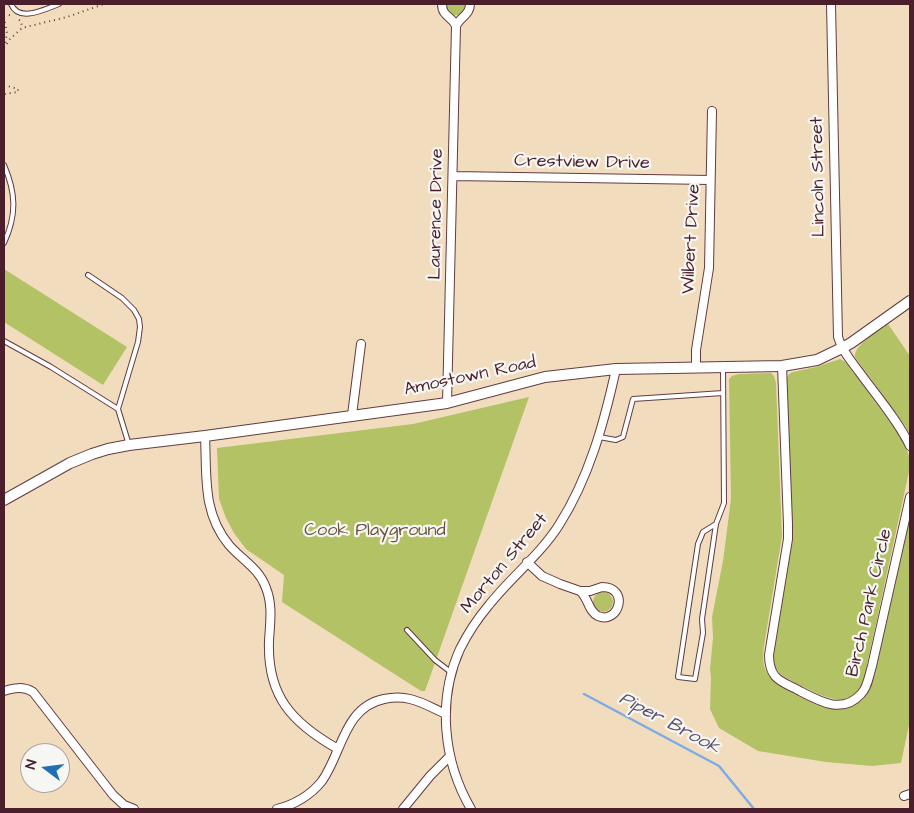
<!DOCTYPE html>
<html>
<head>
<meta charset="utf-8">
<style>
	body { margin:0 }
	#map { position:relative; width:914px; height:813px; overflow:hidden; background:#f2dcbe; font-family:"Architects Daughter",sans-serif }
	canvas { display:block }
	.frame { position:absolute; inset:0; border:5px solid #4a1f2b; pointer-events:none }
	.north { position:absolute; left:20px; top:743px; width:50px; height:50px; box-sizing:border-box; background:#f6f6f2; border:1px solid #b1a0a2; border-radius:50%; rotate:285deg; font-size:14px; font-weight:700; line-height:20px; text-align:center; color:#4a1f2b }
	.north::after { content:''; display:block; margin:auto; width:18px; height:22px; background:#1f6fb2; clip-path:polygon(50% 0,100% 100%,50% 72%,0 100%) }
</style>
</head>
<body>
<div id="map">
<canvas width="914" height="813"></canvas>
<div class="frame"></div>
<div class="north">N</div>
</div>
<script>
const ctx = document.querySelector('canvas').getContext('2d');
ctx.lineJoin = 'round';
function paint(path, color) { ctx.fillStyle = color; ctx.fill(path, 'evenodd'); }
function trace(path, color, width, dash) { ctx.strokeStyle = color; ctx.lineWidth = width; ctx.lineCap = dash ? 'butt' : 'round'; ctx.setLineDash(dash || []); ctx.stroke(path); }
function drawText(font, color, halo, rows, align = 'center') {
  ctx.font = font + ' "Architects Daughter",sans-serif'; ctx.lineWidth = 4.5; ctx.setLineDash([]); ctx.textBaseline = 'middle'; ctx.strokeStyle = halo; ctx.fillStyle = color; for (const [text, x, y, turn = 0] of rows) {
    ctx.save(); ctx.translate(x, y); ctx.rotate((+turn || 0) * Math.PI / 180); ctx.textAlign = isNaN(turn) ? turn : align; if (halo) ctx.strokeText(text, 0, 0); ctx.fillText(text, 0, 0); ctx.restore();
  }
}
paint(new Path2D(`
	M 446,4 L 466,4 C 464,19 447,19 446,4 Z
	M 4,269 L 127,347 L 103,385 L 4,322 Z
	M 888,324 L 910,356 L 910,434 L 906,427 L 855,357 C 854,344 878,332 888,324 Z
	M 840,359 L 844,361 L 848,365 L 903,440 L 909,456 L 910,467 L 864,679 C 852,711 828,699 806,688 C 791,680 776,677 772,658 L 792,537 L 786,380 L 789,374 L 793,372 L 816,367 Z
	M 771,373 L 774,376 L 776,383 L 782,536 L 764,646 C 763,655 762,665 767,673 C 773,684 786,689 797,695 C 817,705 838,717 858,703 C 868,696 871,687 874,677 L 910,516 L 910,720 L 901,763 L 872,766 L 826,762 L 758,751 L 719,728 L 710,709 L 711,678 L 710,669 L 713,638 L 712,617 L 723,561 L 731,499 L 729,379 L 732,376 L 739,374 Z
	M 529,397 L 425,691 L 421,691 L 282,602 L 284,575 L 246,549 L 234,533 L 226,518 L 219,499 L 217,448 L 413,424 Z
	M593 602a10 10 0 1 1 20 0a10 10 0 1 1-20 0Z`), '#b2c265');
trace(new Path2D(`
	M 584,694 L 719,766 L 754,809`), '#7dabe6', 2.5);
const service = new Path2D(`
	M 11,4 C 19,23 45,9 59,4
	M 4,165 C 16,193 17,215 4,243
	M 88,275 L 122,298 L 134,310 L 139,319 L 140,327 L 138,342 L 118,409
	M 4,341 L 51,367 L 118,409 L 129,445
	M 599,437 L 616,440 L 623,437 L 633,399 L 723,393
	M 716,524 L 703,532 L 698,544 L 678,677 L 695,679 L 703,633 L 702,619 L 716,524 L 724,503 L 723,367
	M 407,630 L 435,660 L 452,673`);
const minor = new Path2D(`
	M 442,4 C 442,17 452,16 456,26 C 460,17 470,15 470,4
	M 831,4 L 838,337 C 842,351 852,362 860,373 C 876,395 899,422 910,446
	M 453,176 L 710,180
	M 782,366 L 788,524 L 788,539 L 769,655 C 769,662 770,670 775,676 C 781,683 791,686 798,690 C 819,701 842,715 861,694 C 868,687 869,675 872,666 L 910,497
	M 696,368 L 696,350 L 709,268 L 712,111
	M 447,403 L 456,26
	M 352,415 L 361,344
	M 205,436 C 207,476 202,512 229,545 C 242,560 259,568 266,588 C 273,605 270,623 269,641 C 267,696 292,723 338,749
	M 527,562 L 542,576 L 560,584 L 580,591
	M 602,587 C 630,587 619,625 598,616 C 588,611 589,599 580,591 L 590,591 Z
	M 4,691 C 14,688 23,686 33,692 L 113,795 L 124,805 L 134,809
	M 904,796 L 910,794
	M 277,809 C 294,805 311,795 322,781 C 342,753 344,707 384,699 C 393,697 402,697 410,699 C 423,702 434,709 446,714
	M 403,809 L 430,776 L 450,756
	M 471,809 C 443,761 437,700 460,649 C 468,633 478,618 489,605 C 511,577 540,555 559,525 C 589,478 604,423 616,369`);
const tertiary = new Path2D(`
	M 4,500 L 70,463 L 92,454 L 108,449 L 129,445 L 205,436 L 447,403 L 545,377 L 616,369 L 782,366 L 817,360 L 842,348 L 851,343 L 910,301`);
trace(service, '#633b41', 6);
trace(minor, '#633b41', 10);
trace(tertiary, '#633b41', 12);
trace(new Path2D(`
	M 4,14 L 13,16
	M 4,17 L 7,33 L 5,44
	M 19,20 L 21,21 L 22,28
	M 4,48 L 10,39 L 22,28 L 67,17 L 104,4
	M 4,85 L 18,89 L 18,92 L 4,94`), '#633b41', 2, [1, 4]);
trace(service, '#fff', 4);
trace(minor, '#fff', 8);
trace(tertiary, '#fff', 10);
drawText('18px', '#4a1f2b', '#f6f6f2', [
	["Crestview Drive",582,163,1],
	["Lincoln Street",819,177,-91],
	["Laurence Drive",437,214,-89],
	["Wilbert Drive",692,239,-87],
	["Amostown Road",470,377,-12],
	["Morton Street",505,564,-50],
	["Birch Park Circle",870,603,-77]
]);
drawText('18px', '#69503c', '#f6f6f2', [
	["Cook Playground",375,531]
]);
drawText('italic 19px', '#5c506c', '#f6f6f2', [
	["Piper Brook",669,724,28]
]);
</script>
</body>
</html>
